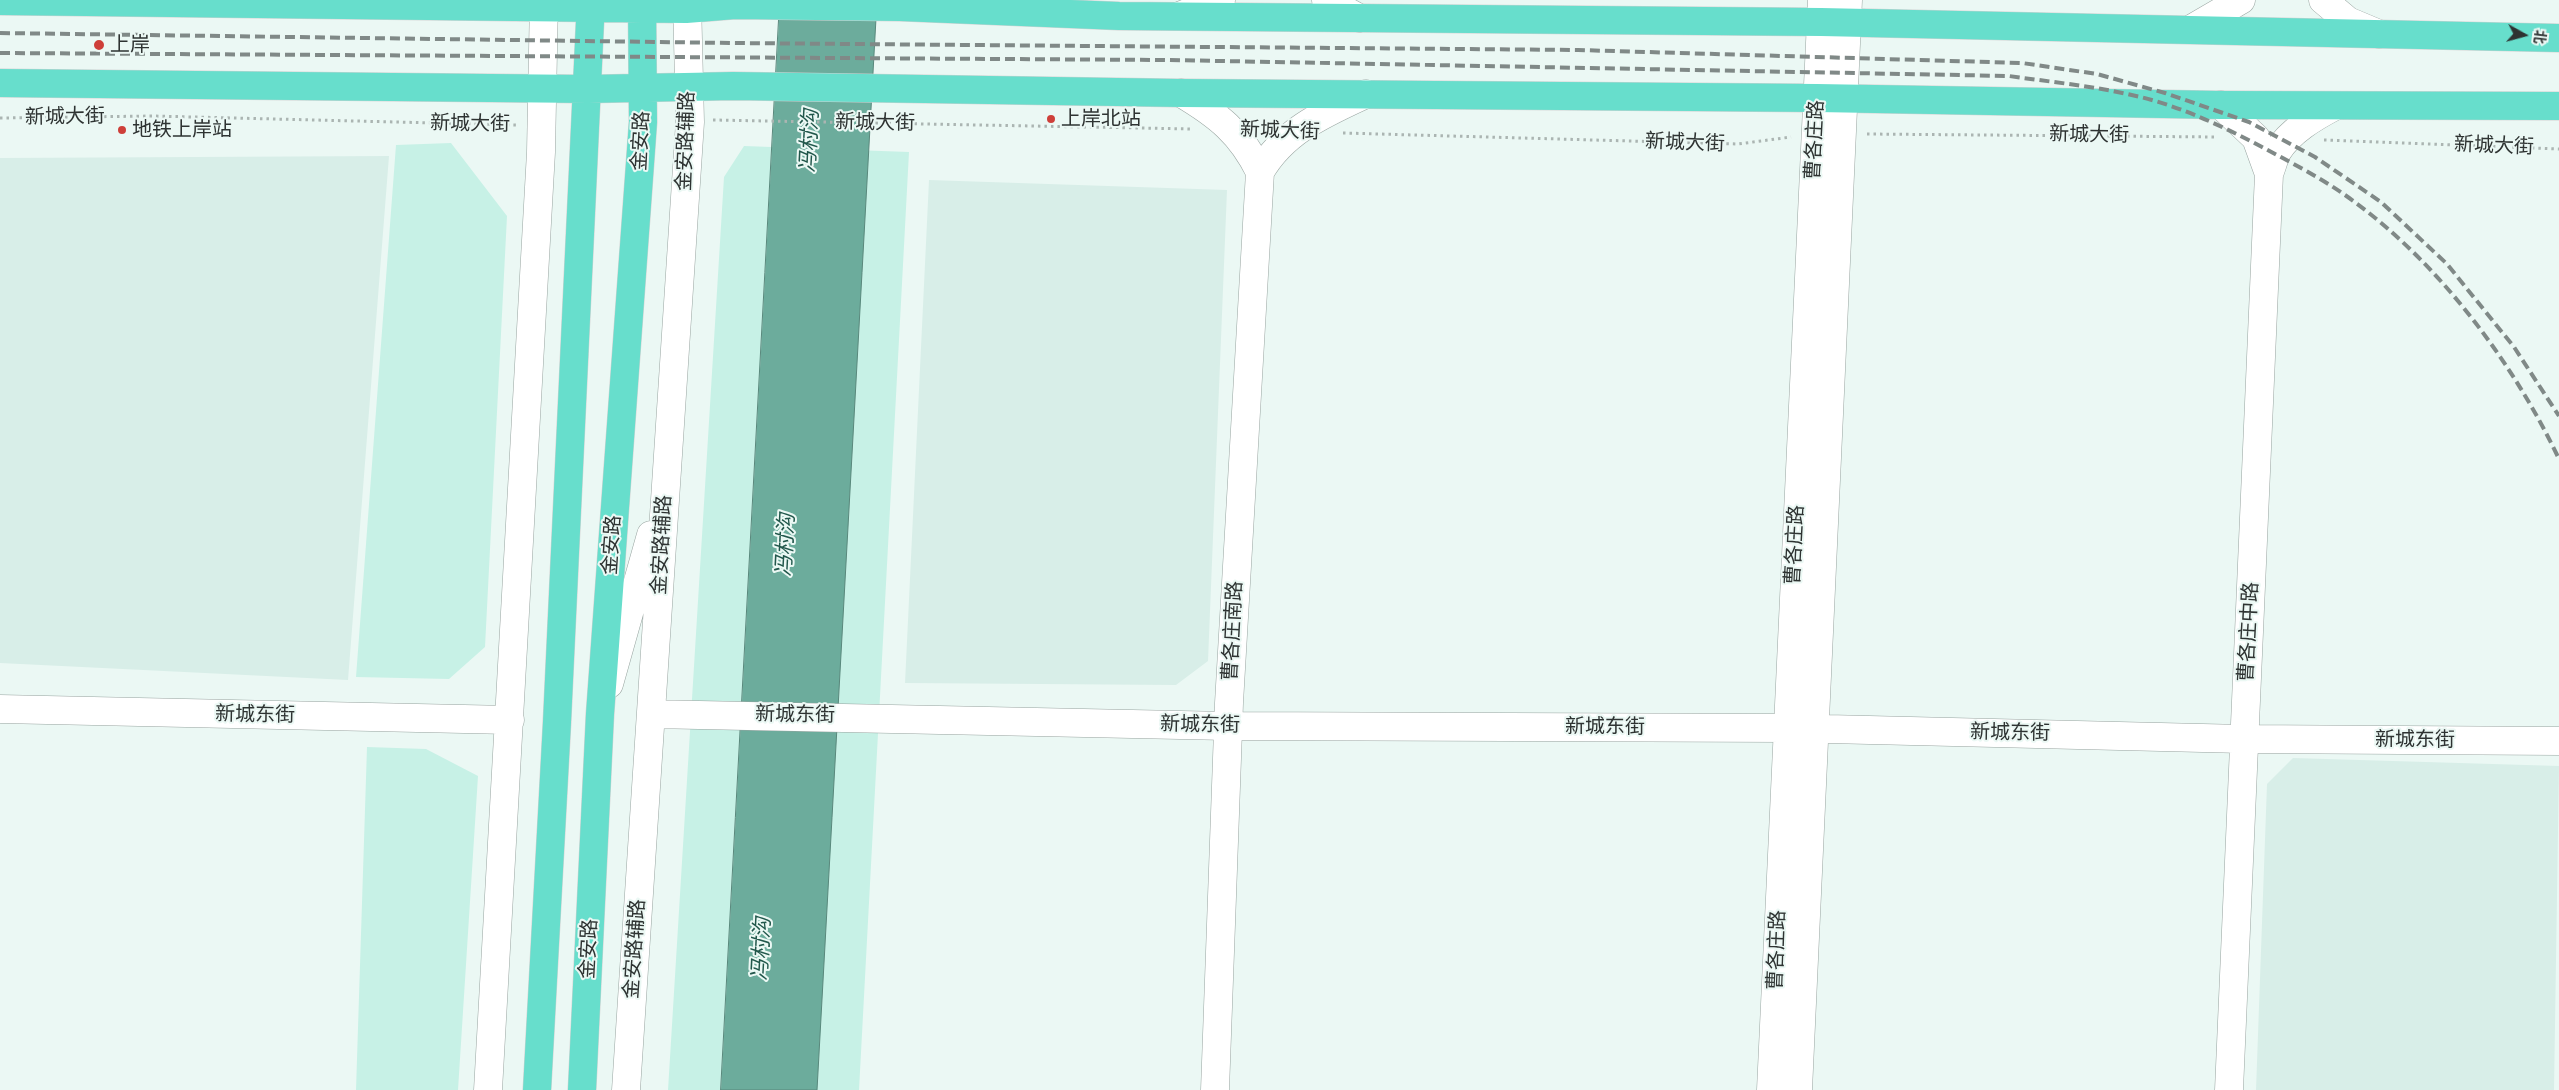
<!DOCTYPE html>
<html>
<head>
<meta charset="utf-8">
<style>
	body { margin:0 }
	#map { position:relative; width:2559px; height:1090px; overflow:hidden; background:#ebf8f4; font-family:"Zilla Slab","Noto Sans SC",serif }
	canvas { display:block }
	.north { position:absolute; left:2499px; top:10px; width:50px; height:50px; -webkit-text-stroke:4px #ebf8f4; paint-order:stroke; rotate:97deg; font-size:14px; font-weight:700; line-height:20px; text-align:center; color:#2e3332 }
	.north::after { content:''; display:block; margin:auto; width:18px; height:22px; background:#2e3332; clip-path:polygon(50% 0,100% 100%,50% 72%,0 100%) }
</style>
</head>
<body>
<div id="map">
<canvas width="2559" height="1090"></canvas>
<div class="north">北</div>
</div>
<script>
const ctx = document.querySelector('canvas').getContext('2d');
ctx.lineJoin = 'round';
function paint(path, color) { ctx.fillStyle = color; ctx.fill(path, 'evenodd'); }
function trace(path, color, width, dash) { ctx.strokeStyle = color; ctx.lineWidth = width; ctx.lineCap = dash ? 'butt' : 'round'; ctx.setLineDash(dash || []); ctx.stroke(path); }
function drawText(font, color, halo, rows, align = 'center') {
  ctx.font = font + ' "Zilla Slab","Noto Sans SC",serif'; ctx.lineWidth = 4; ctx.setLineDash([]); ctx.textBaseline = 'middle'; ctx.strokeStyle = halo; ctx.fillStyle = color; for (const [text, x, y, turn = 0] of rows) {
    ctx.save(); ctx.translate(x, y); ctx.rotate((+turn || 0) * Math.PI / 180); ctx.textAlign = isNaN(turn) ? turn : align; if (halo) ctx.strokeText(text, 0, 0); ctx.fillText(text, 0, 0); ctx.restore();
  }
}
paint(new Path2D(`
	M 389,156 L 348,680 L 0,663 L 0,158 Z
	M 929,180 L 1227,190 L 1208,661 L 1176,685 L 905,683 Z
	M 2293,758 L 2559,766 L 2554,1090 L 2256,1090 L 2267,784 Z`), '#d8eee8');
paint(new Path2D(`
	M 451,143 L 507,216 L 485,647 L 449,679 L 356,677 L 396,145 Z
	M 744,146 L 909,152 L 859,1090 L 668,1090 L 724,177 Z
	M 367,747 L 426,749 L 478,776 L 458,1090 L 356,1090 Z`), '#c7f1e6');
const water = new Path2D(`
	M 780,0 L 877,0 L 817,1090 L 721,1090 Z`);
paint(water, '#6cac9c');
trace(water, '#59887c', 1);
const secondary = new Path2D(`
	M 1326,0 L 1359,18
	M 2323,0 L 2348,21 L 2379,34
	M 1179,16 L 1221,0
	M 2191,29 L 2241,0
	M 1181,93 C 1218,115 1241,133 1260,172
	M 2221,105 L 2256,138 L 2269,174
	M 609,684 L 651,535
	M 0,709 L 510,720
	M 651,714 L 1228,726 L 1786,728 L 2244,739 L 2559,741
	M 488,1090 L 541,152 L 544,0
	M 626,1090 L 690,122 L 687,0
	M 1215,1090 L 1229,703 L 1260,172 C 1283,131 1325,113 1366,94
	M 1771,1090 L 1822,0
	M 1798,1090 L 1848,0
	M 2229,1090 L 2269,174 C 2272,167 2274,158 2277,152 C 2290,131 2314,117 2335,106`);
const primary = new Path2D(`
	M 0,1 L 686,9 L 735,5 L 900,7 L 1119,16 L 1821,22 L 2559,38
	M 0,83 L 588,89 L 733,86 L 1181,93 L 1817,98 L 2221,105 L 2559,106
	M 537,1090 L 557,722 L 591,0
	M 582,1090 L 600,714 L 643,122 L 642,0`);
trace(secondary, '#98a4a0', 29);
trace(primary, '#d1d2d2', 29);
trace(new Path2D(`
	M 0,118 L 153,116 L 517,125
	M 713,120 L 1192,129
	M 1343,133 L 1738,144 L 1791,137
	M 1867,134 L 2218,137
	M 2324,140 L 2559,149`), '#abb5b2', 3, [2.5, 4]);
trace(secondary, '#fff', 28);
trace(primary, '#67decc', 28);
trace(new Path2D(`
	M 0,33 L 731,43 L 1578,50 L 2022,63 L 2097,74 L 2165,93 L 2249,122 L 2315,157 L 2381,202 L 2447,264 L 2514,347 L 2559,416
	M 0,53 L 1169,60 L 2009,76 C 2051,82 2094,86 2136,96 C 2180,106 2222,126 2262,147 C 2294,164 2327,181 2356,203 C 2441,266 2514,364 2559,459`), '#808987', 4, [10, 5]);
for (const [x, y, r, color] of [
	[99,45,6,"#ce3f39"],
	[1051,119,5,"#ce3f39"],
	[122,130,5,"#ce3f39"]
]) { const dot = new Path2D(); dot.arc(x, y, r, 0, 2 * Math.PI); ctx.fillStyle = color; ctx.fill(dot); trace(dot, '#ebf8f4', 2); }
drawText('20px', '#2e3332', '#ebf8f4', [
	["上岸",110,45],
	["上岸北站",1061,119],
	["地铁上岸站",132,130]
], 'left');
drawText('20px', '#2e3332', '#ebf8f4', [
	["新城大街",65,117,-1],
	["新城大街",875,123,1],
	["新城大街",470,124,1],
	["新城大街",1280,131,2],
	["新城大街",2089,135,1],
	["曹各庄路",1815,140,-87],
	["金安路",641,141,-87],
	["金安路辅路",686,141,-88],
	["新城大街",1685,143,2],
	["新城大街",2494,146,2],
	["金安路",612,545,-86],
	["金安路辅路",662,545,-87],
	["曹各庄路",1795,545,-87],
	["曹各庄南路",1233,631,-87],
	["曹各庄中路",2249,632,-87],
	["新城东街",255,715,1],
	["新城东街",795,715,1],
	["新城东街",1200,725,1],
	["新城东街",1605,727],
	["新城东街",2010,733,1],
	["新城东街",2415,740],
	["金安路",589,949,-87],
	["金安路辅路",635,949,-86],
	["曹各庄路",1777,950,-88]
]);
drawText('italic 21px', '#21574b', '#ebf8f4', [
	["冯村沟",810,141,-87],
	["冯村沟",786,545,-87],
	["冯村沟",762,949,-87]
]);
</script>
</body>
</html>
